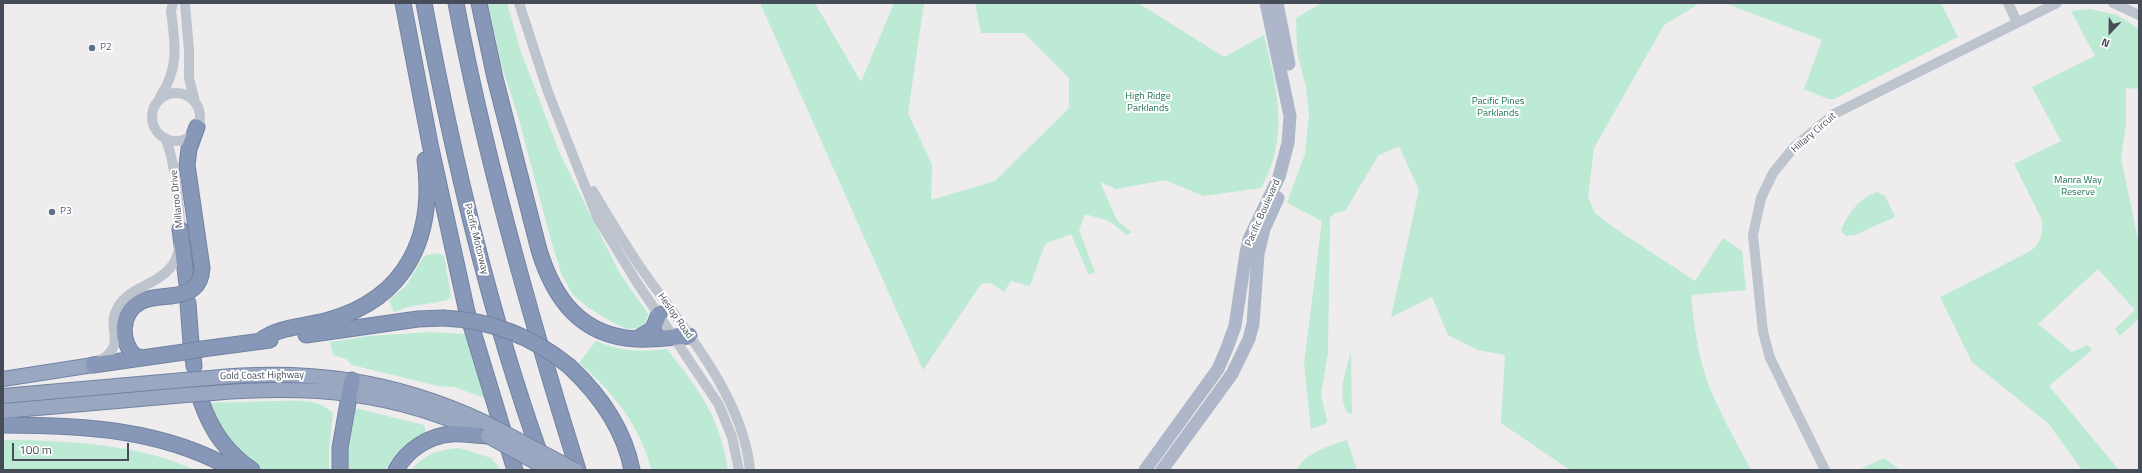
<!DOCTYPE html>
<html>
<head>
<meta charset="utf-8">
<style>
	body { margin:0 }
	#map { position:relative; width:2142px; height:473px; overflow:hidden; background:#eeecec; font-family:"Titillium Web",sans-serif }
	canvas { display:block }
	.frame { position:absolute; inset:0; border:4px solid #464c58; pointer-events:none }
	.north { position:absolute; left:2090px; top:12px; width:40px; height:40px; -webkit-text-stroke:3px #fff; paint-order:stroke; rotate:202deg; font-size:11px; font-weight:700; line-height:16px; text-align:center; color:#464c58 }
	.north::after { content:''; display:block; margin:auto; width:14px; height:18px; background:#464c58; clip-path:polygon(50% 0,100% 100%,50% 72%,0 100%) }
	.scale { position:absolute; left:12px; top:443px; width:117px; height:18px; box-sizing:border-box; border:2px solid #464c58; border-top:0; padding-left:5px; font-size:12px; line-height:14px; white-space:nowrap; color:#464c58; -webkit-text-stroke:3px #fff; paint-order:stroke }
</style>
</head>
<body>
<div id="map">
<canvas width="2142" height="473"></canvas>
<div class="frame"></div>
<div class="north">N</div>
<div class="scale">100 m</div>
</div>
<script>
const ctx = document.querySelector('canvas').getContext('2d');
ctx.lineJoin = 'round';
function paint(path, color) { ctx.fillStyle = color; ctx.fill(path, 'evenodd'); }
function trace(path, color, width, dash) { ctx.strokeStyle = color; ctx.lineWidth = width; ctx.lineCap = dash ? 'butt' : 'round'; ctx.setLineDash(dash || []); ctx.stroke(path); }
function drawText(font, color, halo, rows, align = 'center') {
  ctx.font = font + ' "Titillium Web",sans-serif'; ctx.lineWidth = 4; ctx.setLineDash([]); ctx.textBaseline = 'middle'; ctx.strokeStyle = halo; ctx.fillStyle = color; for (const [text, x, y, turn = 0] of rows) {
    ctx.save(); ctx.translate(x, y); ctx.rotate((+turn || 0) * Math.PI / 180); ctx.textAlign = isNaN(turn) ? turn : align; if (halo) ctx.strokeText(text, 0, 0); ctx.fillText(text, 0, 0); ctx.restore();
  }
}
paint(new Path2D(`
	M 488,3 L 507,3 L 520,49 L 560,154 L 619,272 L 648,314 L 646,322 L 639,328 L 627,329 L 615,324 L 589,308 L 573,295 L 562,275 L 552,244 L 518,116 L 502,67 Z
	M 760,3 L 815,3 L 861,82 L 894,3 L 924,3 L 908,113 L 932,165 L 931,200 L 995,181 L 1069,108 L 1069,78 L 1024,33 L 981,33 L 975,3 L 1138,3 L 1224,57 L 1264,35 C 1277,89 1290,136 1261,188 L 1204,196 L 1165,180 L 1116,189 L 1100,182 L 1118,222 L 1132,232 L 1127,235 L 1109,221 L 1085,214 L 1079,230 L 1095,272 L 1089,275 L 1071,234 L 1045,244 L 1030,286 L 1011,281 L 1004,292 L 991,283 L 981,284 L 923,370 Z
	M 1322,3 L 1700,3 L 1664,25 L 1594,148 L 1588,197 L 1595,213 L 1616,229 L 1695,281 L 1723,238 L 1742,251 L 1746,290 L 1691,295 C 1694,326 1698,359 1710,388 C 1721,416 1737,443 1751,470 L 1570,470 L 1501,423 L 1505,355 L 1478,350 L 1448,335 L 1432,297 L 1391,317 L 1419,190 L 1399,146 L 1378,156 L 1345,211 L 1335,213 L 1330,218 L 1328,352 L 1321,395 L 1327,420 L 1325,424 L 1311,429 L 1304,364 L 1322,221 L 1287,203 L 1305,154 L 1309,115 L 1306,87 L 1297,52 L 1296,18 Z
	M 1725,3 L 1941,3 L 1958,37 L 1834,99 L 1828,99 L 1804,89 L 1822,40 Z
	M 2090,9 L 2117,15 L 2139,29 L 2139,89 L 2126,88 L 2126,123 L 2121,158 L 2139,244 L 2139,318 L 2120,336 L 2115,329 L 2135,310 L 2098,269 L 2038,324 L 2072,352 L 2088,345 L 2092,350 L 2049,386 L 2119,470 L 2082,470 L 2048,423 L 1972,362 L 1940,297 L 2029,252 C 2040,245 2044,233 2042,220 L 2014,164 L 2061,141 L 2032,87 L 2095,56 L 2071,11 Z
	M 1877,192 L 1885,196 L 1895,217 L 1855,235 L 1846,236 L 1841,230 C 1849,213 1858,199 1877,192 Z
	M 438,253 L 444,256 L 451,296 L 448,300 L 408,307 L 394,312 L 389,300 L 406,286 L 424,256 Z
	M 430,332 L 465,334 L 485,398 L 454,387 L 438,386 L 352,365 L 346,359 L 333,355 L 330,342 L 370,336 Z
	M 596,341 C 623,352 639,352 667,349 C 699,390 720,417 728,470 L 651,470 C 642,428 611,389 579,363 Z
	M 1351,352 L 1352,414 L 1347,412 C 1337,393 1346,371 1351,352 Z
	M 278,401 C 299,401 317,398 333,413 L 329,450 L 329,470 L 262,470 L 232,446 L 206,403 Z
	M 355,408 L 424,425 L 426,431 L 400,450 L 385,470 L 349,470 L 347,455 Z
	M 3,440 C 63,440 140,444 195,470 L 3,469 Z
	M 1347,440 L 1357,470 L 1296,470 C 1308,452 1327,446 1347,440 Z
	M 459,448 L 491,458 L 501,470 L 411,470 C 425,454 438,450 459,448 Z
	M 1884,458 L 1900,470 L 1859,470 Z`), '#bcead5');
const trunk = new Path2D(`
	M 210,378 C 308,368 394,380 484,422
	M 3,379 L 93,365
	M 213,393 C 312,385 395,391 486,435
	M 3,396 L 184,380
	M 3,411 L 186,395`);
const motorway = new Path2D(`
	M 403,3 L 430,144 L 467,312 L 515,470
	M 424,3 C 453,157 489,312 542,460
	M 456,3 C 486,161 530,317 578,470
	M 479,3 L 495,78 L 539,250 C 554,299 581,336 636,339 C 654,340 671,337 689,336
	M 197,127 L 189,149 L 187,165 L 202,268
	M 180,229 L 187,284
	M 188,303 L 191,343
	M 306,335 L 418,319 L 443,318
	M 638,338 L 653,329 L 659,314
	M 260,341 C 279,326 306,327 329,320 C 407,298 435,236 425,160
	M 202,349 L 270,340
	M 193,357 L 194,366
	M 143,358 L 135,356 C 120,342 120,313 140,302 C 149,297 160,297 170,296
	M 93,365 L 184,352
	M 569,366 C 599,394 624,429 632,470
	M 201,401 C 211,430 226,452 252,470
	M 3,425 C 82,425 164,429 234,470
	M 340,470 L 340,448 L 352,380
	M 396,470 C 407,450 428,436 451,434 C 463,433 476,436 488,436`);
trace(trunk, '#7282a3', 16);
trace(motorway, '#7282a3', 17);
trace(new Path2D(`
	M 185,3 L 189,51 L 189,78 L 195,102
	M 519,3 L 548,92 L 598,219 L 636,281 L 719,405 L 732,437 L 739,470
	M 2008,3 L 2017,22
	M 2113,3 L 2139,15
	M152 117a24 24 0 1 1 48 0a24 24 0 1 1-48 0Z
	M 160,97 C 180,67 175,44 171,11 L 173,3
	M 593,191 C 609,218 625,245 643,271 C 684,329 743,397 750,470
	M 98,362 C 130,343 104,330 118,307 C 128,289 151,286 165,273 C 171,268 176,261 178,253 C 184,230 175,159 165,138
	M 1825,470 L 1770,358 L 1763,332 L 1753,235 L 1761,198 L 1773,173 L 1795,146 L 1834,114 L 2057,3`), '#bec4cd', 10);
trace(new Path2D(`
	M 1277,3 L 1289,64
	M 1145,470 L 1218,369 L 1227,348 L 1235,326 L 1246,253 L 1249,239 L 1279,177 L 1288,143 L 1290,116 L 1266,3
	M 1162,470 L 1232,374 L 1249,339 L 1253,324 L 1258,254 L 1264,229 L 1278,198`), '#adb7c9', 13);
trace(trunk, '#9aa7c0', 14);
trace(motorway, '#8697b8', 15);
const trunkBridge = new Path2D(`
	M 184,380 L 210,378
	M 186,395 L 213,393
	M 484,422 L 575,470
	M 488,436 L 550,470`);
const motorwayBridge = new Path2D(`
	M 170,296 C 189,294 201,288 202,268
	M 443,318 C 490,320 532,336 569,366
	M 184,352 L 202,349`);
trace(trunkBridge, '#7282a3', 16, []);
trace(motorwayBridge, '#7282a3', 17, []);
trace(trunkBridge, '#9aa7c0', 14);
trace(motorwayBridge, '#8697b8', 15);
for (const [x, y, r, color] of [
	[92,48,4,"#5c6f8a"],
	[52,212,4,"#5c6f8a"]
]) { const dot = new Path2D(); dot.arc(x, y, r, 0, 2 * Math.PI); ctx.fillStyle = color; ctx.fill(dot); trace(dot, '#fff', 1.5); }
drawText('10px', '#4e5e75', '#fff', [
	["P2",100,48],
	["P3",60,212]
], 'left');
drawText('10px', '#1d7255', '#fff', [
	["High Ridge",1148,97],
	["Parklands",1148,109],
	["Pacific Pines",1498,102],
	["Parklands",1498,114],
	["Manra Way",2078,181],
	["Reserve",2078,193]
]);
drawText('10px', '#464c58', '#fff', [
	["Hillary Circuit",1814,133,-41],
	["Millaroo Drive",177,199,-96],
	["Pacific Boulevard",1263,213,-66],
	["Pacific Motorway",476,239,76],
	["Heslop Road",675,316,55],
	["Gold Coast Highway",262,376,-1]
]);
</script>
</body>
</html>
